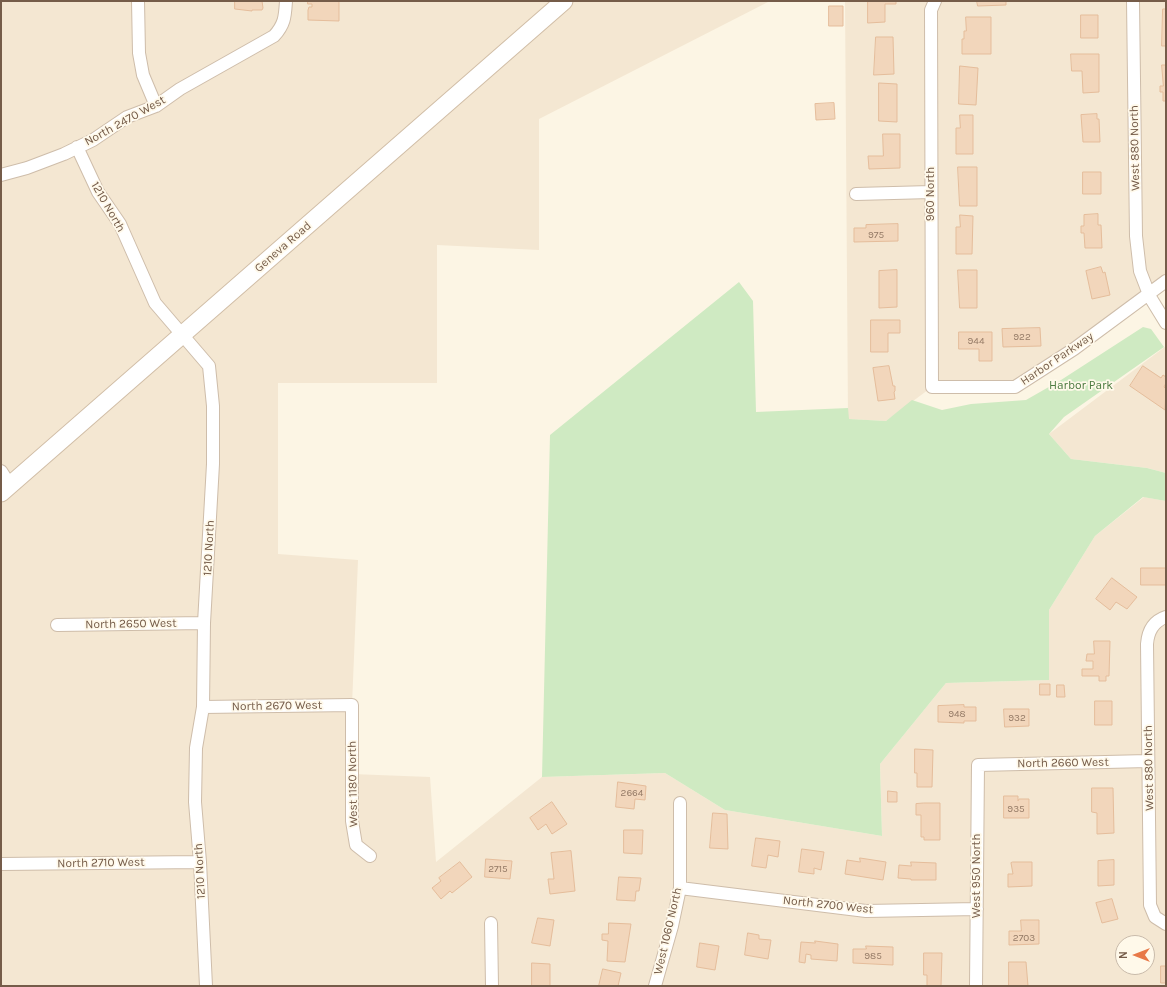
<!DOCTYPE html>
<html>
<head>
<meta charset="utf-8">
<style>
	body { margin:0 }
	#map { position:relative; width:1167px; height:987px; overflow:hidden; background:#fcf5e4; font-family:Karla,sans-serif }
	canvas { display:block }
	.frame { position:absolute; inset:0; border:2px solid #755c49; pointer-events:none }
	.north { position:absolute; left:1115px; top:935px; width:40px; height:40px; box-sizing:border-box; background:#fff9ea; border:1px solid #c8baaa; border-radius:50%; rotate:270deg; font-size:11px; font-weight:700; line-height:16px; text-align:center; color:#755c49 }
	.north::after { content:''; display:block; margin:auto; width:14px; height:18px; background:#e87948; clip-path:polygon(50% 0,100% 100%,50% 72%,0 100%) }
</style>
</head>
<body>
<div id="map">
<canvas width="1167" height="987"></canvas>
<div class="frame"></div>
<div class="north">N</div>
</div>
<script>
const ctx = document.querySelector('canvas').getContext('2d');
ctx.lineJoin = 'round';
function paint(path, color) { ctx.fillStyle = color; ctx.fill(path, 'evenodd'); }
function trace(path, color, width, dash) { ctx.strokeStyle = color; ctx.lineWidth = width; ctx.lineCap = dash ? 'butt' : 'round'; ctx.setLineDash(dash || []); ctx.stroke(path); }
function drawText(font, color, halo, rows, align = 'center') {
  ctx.font = font + ' Karla,sans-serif'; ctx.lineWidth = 3.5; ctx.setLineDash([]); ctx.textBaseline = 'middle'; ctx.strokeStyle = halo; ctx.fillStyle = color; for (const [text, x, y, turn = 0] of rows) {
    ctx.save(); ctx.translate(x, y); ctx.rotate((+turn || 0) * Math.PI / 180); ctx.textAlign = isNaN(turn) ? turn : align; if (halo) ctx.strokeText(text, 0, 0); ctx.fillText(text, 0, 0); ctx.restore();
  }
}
paint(new Path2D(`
	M 1,1 L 770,1 L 539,119 L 539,250 L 437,245 L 437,383 L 278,383 L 278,554 L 358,560 L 352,705 L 352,774 L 430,777 L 436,862 L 542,777 L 665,773 L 725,810 L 882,836 L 880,764 L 946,683 L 1049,680 L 1049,610 L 1095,536 L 1144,497 L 1166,501 L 1166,986 L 1,986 ZM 1123,943 L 1147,943 L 1147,967 L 1123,967 Z
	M 845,1 L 1166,1 L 1166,282 L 1002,388 L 932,387 L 886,421 L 848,419 Z
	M 1166,346 L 1166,473 L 1147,468 L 1071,459 L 1049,434 Z`), '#f4e7d2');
paint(new Path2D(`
	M 739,282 L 753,301 L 756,412 L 848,408 L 849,419 L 886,421 L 912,400 L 942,410 L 971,404 L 1026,400 L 1061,380 L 1143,327 L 1151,329 L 1164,347 L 1064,417 L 1049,434 L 1071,459 L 1147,468 L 1166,473 L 1166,501 L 1143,497 L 1095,536 L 1049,610 L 1049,680 L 946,683 L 880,764 L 882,836 L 725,810 L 665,773 L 542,777 L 550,435 Z`), '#cfeac2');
const building = new Path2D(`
	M 235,1 L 262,1 L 263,8 L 262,10 L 252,10 L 252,11 L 235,9 Z
	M 308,1 L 339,1 L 339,21 L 308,20 L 308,10 L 309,7 L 312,7 L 312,4 L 308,4 Z
	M 868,1 L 896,1 L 896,4 L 885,4 L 885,22 L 868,23 Z
	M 977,1 L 1006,1 L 1006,5 L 978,6 Z
	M 829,6 L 843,6 L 843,26 L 829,26 Z
	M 1163,9 L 1166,9 L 1166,46 L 1162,46 Z
	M 1081,15 L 1098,15 L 1098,38 L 1081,38 Z
	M 966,17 L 991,17 L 991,54 L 962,54 L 962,39 L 964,39 L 964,31 L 966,31 Z
	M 876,37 L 893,37 L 894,74 L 874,75 Z
	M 1071,54 L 1099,54 L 1099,92 L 1083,93 L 1082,71 L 1072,71 Z
	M 1162,65 L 1166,65 L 1166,101 L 1163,101 L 1163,92 L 1160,92 L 1160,86 L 1163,86 Z
	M 960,66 L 978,68 L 976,105 L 959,104 Z
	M 879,83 L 897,84 L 897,122 L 879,121 Z
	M 834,103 L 835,119 L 816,120 L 815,104 Z
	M 1097,114 L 1097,119 L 1099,119 L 1100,142 L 1083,142 L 1081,115 Z
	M 960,115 L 973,115 L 973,154 L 956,154 L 956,128 L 960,128 Z
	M 883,134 L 900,134 L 900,168 L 869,169 L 868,156 L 883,156 Z
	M 958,167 L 977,167 L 977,206 L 960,206 Z
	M 1083,172 L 1101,172 L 1101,194 L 1083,194 Z
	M 1098,214 L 1098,225 L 1101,225 L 1102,248 L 1085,248 L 1084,233 L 1081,233 L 1081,226 L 1084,226 L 1084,215 Z
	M 960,215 L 973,216 L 972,254 L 956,254 L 956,227 L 960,227 Z
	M 898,224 L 898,241 L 854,242 L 854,228 L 866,228 L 866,225 Z
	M 1101,267 L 1103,273 L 1105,272 L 1110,295 L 1092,299 L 1086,271 Z
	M 897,270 L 897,307 L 879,308 L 879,271 Z
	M 958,270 L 977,270 L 977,308 L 960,308 Z
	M 871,320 L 900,320 L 900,333 L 888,333 L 888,352 L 871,352 Z
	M 1040,328 L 1041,346 L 1003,347 L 1002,329 Z
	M 959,332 L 992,332 L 992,361 L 979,361 L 979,349 L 959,349 Z
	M 889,366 L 893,386 L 895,386 L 895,391 L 894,392 L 895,399 L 878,401 L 873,368 Z
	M 1143,366 L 1161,378 L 1163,375 L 1166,377 L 1166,383 L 1164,387 L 1166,389 L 1165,410 L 1130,386 Z
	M 1141,568 L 1166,568 L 1166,585 L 1141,585 Z
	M 1112,578 L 1137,597 L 1127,609 L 1116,602 L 1110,610 L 1096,599 Z
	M 1094,641 L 1110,641 L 1109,676 L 1106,676 L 1106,681 L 1099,681 L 1099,676 L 1082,676 L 1082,669 L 1093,669 L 1093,661 L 1086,661 L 1087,654 L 1094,654 Z
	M 1040,684 L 1050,684 L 1050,695 L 1040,695 Z
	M 1057,685 L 1064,685 L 1065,697 L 1057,697 Z
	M 1095,701 L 1112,701 L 1112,725 L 1095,725 Z
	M 964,705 L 964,707 L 976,707 L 976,721 L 964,721 L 964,723 L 938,722 L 938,706 Z
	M 1004,709 L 1029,709 L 1029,726 L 1005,727 Z
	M 915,749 L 933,750 L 932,787 L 917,787 L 917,773 L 915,773 Z
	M 618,782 L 646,786 L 645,800 L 635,799 L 634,809 L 616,807 Z
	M 1092,788 L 1113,788 L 1114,833 L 1097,834 L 1097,813 L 1092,812 Z
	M 888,791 L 897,792 L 897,802 L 888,802 Z
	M 1004,796 L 1018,796 L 1018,801 L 1019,799 L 1029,799 L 1029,818 L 1004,818 Z
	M 552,802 L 567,824 L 552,834 L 546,824 L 538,830 L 530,818 Z
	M 924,803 L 940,803 L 940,840 L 924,840 L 924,837 L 921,837 L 921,815 L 916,815 L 916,804 Z
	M 713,813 L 727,814 L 728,849 L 710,848 Z
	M 624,830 L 643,830 L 642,854 L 624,853 Z
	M 756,838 L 780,841 L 778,857 L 768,855 L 766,868 L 752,866 Z
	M 802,849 L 824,852 L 821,870 L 814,868 L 814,874 L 799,872 Z
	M 571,851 L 575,891 L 550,894 L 548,879 L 554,879 L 551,853 Z
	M 860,858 L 886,862 L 883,880 L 845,874 L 847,860 L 860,862 Z
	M 486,859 L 512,861 L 510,879 L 485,877 Z
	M 1114,860 L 1114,885 L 1098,886 L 1098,861 Z
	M 460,862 L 472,877 L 452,893 L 450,891 L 441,899 L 432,888 L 441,881 L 439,878 Z
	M 911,862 L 936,863 L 936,880 L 911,880 L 911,879 L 898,878 L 899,865 L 911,866 Z
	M 1013,862 L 1032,862 L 1032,886 L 1008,887 L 1008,874 L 1013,874 L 1011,863 Z
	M 619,877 L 641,878 L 639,891 L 636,891 L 635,901 L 617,900 Z
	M 1112,899 L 1118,919 L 1102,923 L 1096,903 Z
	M 538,918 L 554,920 L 550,946 L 532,943 Z
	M 1021,920 L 1039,920 L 1039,944 L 1009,945 L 1009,931 L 1021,931 Z
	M 609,923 L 631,924 L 625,962 L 607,961 L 608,941 L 602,940 L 602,934 L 608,934 Z
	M 748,933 L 759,935 L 759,939 L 771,940 L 768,959 L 745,955 Z
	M 815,941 L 838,944 L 837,961 L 811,959 L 811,955 L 806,954 L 805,963 L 799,962 L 801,942 L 815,943 Z
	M 700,943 L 719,946 L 715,970 L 697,967 Z
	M 1123,944 L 1123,957 L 1117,952 Z
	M 866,946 L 893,947 L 893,965 L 853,963 L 853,949 L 866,949 Z
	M 924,953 L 942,953 L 941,986 L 927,986 L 927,975 L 924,975 Z
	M 1009,962 L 1026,962 L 1028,986 L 1009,986 Z
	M 532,963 L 550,964 L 550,986 L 532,986 Z
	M 1161,966 L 1166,966 L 1166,983 L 1161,983 Z
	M 603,969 L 621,973 L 618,986 L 599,986 Z`);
paint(building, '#f2d6bb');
trace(building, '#e5bd9b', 1);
const minor = new Path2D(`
	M 138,1 L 139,53 L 143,75 L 156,106
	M 935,1 L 931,10 L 932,387 L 1015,387 L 1074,349 L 1166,281
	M 1133,1 L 1136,236 L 1140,271 L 1150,297 L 1166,323
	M 77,147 L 98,192 L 120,224 L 155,303 L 209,366 L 213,406 L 213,464 L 204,623 L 203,707 L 196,748 L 195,802 L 200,862 L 206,986
	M 1,175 L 27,168 L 64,154 L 93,140 L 127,117 L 156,106 L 180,89 L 274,36 C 285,24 285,16 286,1
	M 856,194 L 931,192
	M 1,471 L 10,485
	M 1166,617 C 1154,621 1148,631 1147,644 L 1150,905 L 1155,917 L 1166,924
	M 57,625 L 204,623
	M 203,707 L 352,705 L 352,821 L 356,845 L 370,856
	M 1,864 L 200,862
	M 680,888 L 866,911 L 977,909
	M 491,923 L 492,986
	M 655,986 L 672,926 L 680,888 L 680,803
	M 976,986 L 978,765 L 1148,761`);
const secondary = new Path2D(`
	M 1,493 L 564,1`);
trace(minor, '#cebdaa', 14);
trace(secondary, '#d1bea7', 19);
trace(minor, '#fff', 12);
trace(secondary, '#fff', 17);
drawText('10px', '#947a66', null, [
	["975",876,235],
	["922",1022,337],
	["944",976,341],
	["948",957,714],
	["932",1017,718],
	["2664",632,793],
	["935",1016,809],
	["2715",498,869],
	["2703",1024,938],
	["985",873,956]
]);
drawText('12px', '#755c49', '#fff9ea', [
	["North 2470 West",125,121,-29],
	["West 880 North",1135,148,-91],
	["960 North",931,194,-90],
	["1210 North",108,207,60],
	["Geneva Road",283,247,-41],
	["Harbor Parkway",1057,359,-34],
	["1210 North",209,548,-87],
	["North 2650 West",131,624,-1],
	["North 2670 West",277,706,-1],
	["North 2660 West",1063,763,-1],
	["West 880 North",1149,768,-91],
	["West 1180 North",353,784,-91],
	["North 2710 West",101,863,-1],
	["1210 North",200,871,-93],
	["West 950 North",977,876,-90],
	["North 2700 West",828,905,6],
	["West 1060 North",668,931,-77]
]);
drawText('12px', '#4d7b41', '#fff9ea', [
	["Harbor Park",1081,386]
]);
</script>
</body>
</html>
